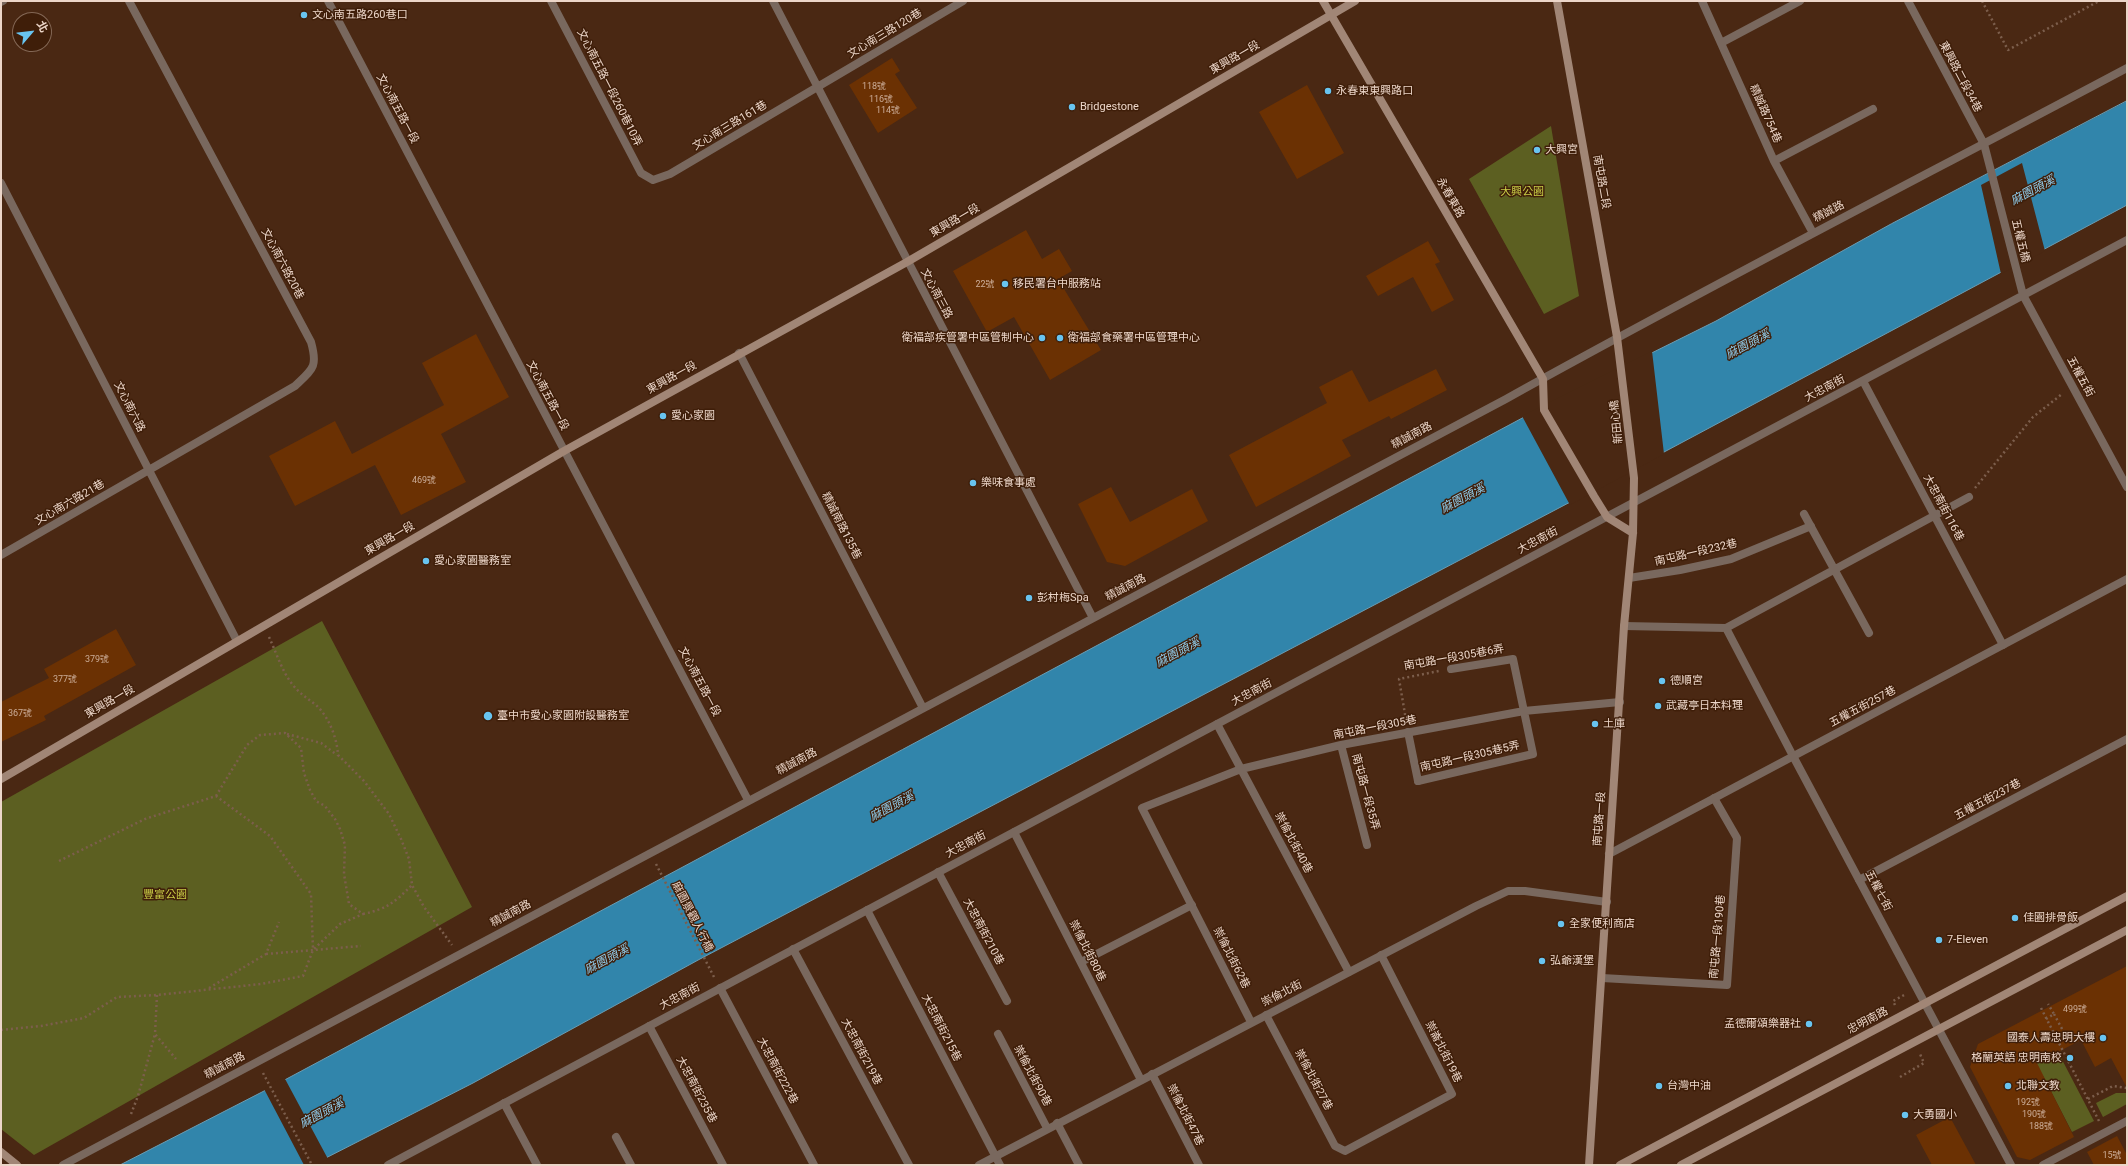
<!DOCTYPE html>
<html>
<head>
<meta charset="utf-8">
<style>
	body { margin:0 }
	#map { position:relative; width:2128px; height:1166px; overflow:hidden; background:#4a2813; font-family:Roboto,"Noto Sans TC",sans-serif }
	canvas { display:block }
	.frame { position:absolute; inset:0; border:2px solid #ecd6c9; pointer-events:none }
	.north { position:absolute; left:12px; top:12px; width:40px; height:40px; box-sizing:border-box; background:#3f1e09; border:1px solid #846856; border-radius:50%; rotate:62deg; font-size:11px; font-weight:700; line-height:16px; text-align:center; color:#ecd6c9 }
	.north::after { content:''; display:block; margin:auto; width:14px; height:18px; background:#68c4f0; clip-path:polygon(50% 0,100% 100%,50% 72%,0 100%) }
</style>
</head>
<body>
<div id="map">
<canvas width="2128" height="1166"></canvas>
<div class="frame"></div>
<div class="north">北</div>
</div>
<script>
const ctx = document.querySelector('canvas').getContext('2d');
ctx.lineJoin = 'round';
function paint(path, color) { ctx.fillStyle = color; ctx.fill(path, 'evenodd'); }
function trace(path, color, width, dash) { ctx.strokeStyle = color; ctx.lineWidth = width; ctx.lineCap = dash ? 'butt' : 'round'; ctx.setLineDash(dash || []); ctx.stroke(path); }
function drawText(font, color, halo, rows, align = 'center') {
  ctx.font = font + ' Roboto,"Noto Sans TC",sans-serif'; ctx.lineWidth = 3; ctx.setLineDash([]); ctx.textBaseline = 'middle'; ctx.strokeStyle = halo; ctx.fillStyle = color; for (const [text, x, y, turn = 0] of rows) {
    ctx.save(); ctx.translate(x, y); ctx.rotate((+turn || 0) * Math.PI / 180); ctx.textAlign = isNaN(turn) ? turn : align; if (halo) ctx.strokeText(text, 0, 0); ctx.fillText(text, 0, 0); ctx.restore();
  }
}
paint(new Path2D(`
	M 1551,126 L 1579,296 L 1544,314 L 1469,179 Z
	M 322,621 L 472,907 L 34,1155 L 1,1129 L 1,802 Z
	M 2058,1052 L 2094,1121 L 2072,1132 L 2043,1076 L 2031,1066 Z
	M 2116,1093 L 2127,1093 L 2127,1104 L 2103,1117 L 2096,1103 Z`), '#5c5f21');
const water = new Path2D(`
	M 2127,101 L 2127,205 L 1576,499 L 700,959 L 473,1083 L 312,1165 L 120,1165 L 264,1091 L 1541,408 L 1716,321 L 1891,224 Z`);
paint(water, '#3185ab');
trace(water, '#699db4', 1);
paint(new Path2D(`
	M 2022,163 L 2045,251 L 2001,274 L 1981,185 Z
	M 1652,351 L 1664,454 L 1570,505 L 1522,416 Z
	M 284,1077 L 328,1159 L 317,1165 L 304,1165 L 264,1089 Z`), '#4a2813');
paint(new Path2D(`
	M 892,58 L 900,71 L 895,74 L 917,108 L 878,133 L 849,85 Z
	M 1307,85 L 1344,153 L 1297,179 L 1259,112 Z
	M 1026,230 L 1042,259 L 1059,249 L 1072,271 L 1058,279 L 1101,350 L 1050,380 L 1014,317 L 987,332 L 953,271 Z
	M 1428,241 L 1440,262 L 1435,264 L 1454,300 L 1432,312 L 1413,277 L 1378,296 L 1366,276 Z
	M 476,334 L 509,397 L 441,434 L 466,482 L 401,515 L 375,465 L 295,506 L 269,456 L 335,421 L 352,454 L 444,405 L 422,363 Z
	M 1436,369 L 1447,390 L 1391,419 L 1389,416 L 1342,440 L 1351,456 L 1256,507 L 1229,455 L 1327,403 L 1319,387 L 1352,370 L 1369,402 Z
	M 1111,487 L 1130,522 L 1192,489 L 1208,521 L 1125,566 L 1107,562 L 1078,504 Z
	M 116,629 L 136,665 L 44,716 L 46,720 L 1,742 L 1,702 L 49,678 L 44,669 Z
	M 2127,966 L 2127,1088 L 2111,1058 L 2095,1067 L 2081,1040 L 2037,1063 L 2074,1137 L 2030,1160 L 2017,1157 L 1970,1067 L 1978,1044 Z
	M 1950,1117 L 1976,1165 L 1932,1165 L 1916,1135 Z
	M 2117,1136 L 2127,1155 L 2127,1165 L 2094,1165 L 2087,1152 Z`), '#6b3103');
trace(new Path2D(`
	M 1982,1 L 2008,50 L 2099,1
	M 1975,488 L 2033,417 L 2062,394
	M 269,637 C 276,652 282,671 292,684 C 299,693 307,698 316,705 C 329,717 337,738 338,755 L 364,781 L 389,814 L 401,839 L 409,859 L 412,885 L 424,907 L 452,945
	M 1406,720 L 1399,679 L 1439,671
	M 287,734 L 321,743 L 337,755
	M 216,796 L 247,745 L 260,735 L 285,733 L 301,748 L 304,773 L 310,790 L 316,801 L 325,806 L 335,819 L 340,829 L 345,845 L 344,874 L 349,904 L 363,914 C 387,909 395,902 412,885
	M 59,861 L 145,819 L 216,796 L 270,836 L 311,894 L 313,950
	M 656,864 L 714,977
	M 266,954 L 361,946
	M 209,988 L 266,954 L 279,922
	M 157,995 L 155,1034 L 176,1059
	M 1895,1005 L 1893,1001 L 1906,994
	M 2041,1008 L 2099,1121
	M 2054,1014 L 2068,1040
	M 2046,1019 L 2054,1014 L 2048,1004
	M 1,1030 L 41,1026 L 84,1018 L 117,997 L 157,995 L 261,984 L 303,976 L 313,950 L 340,924 L 363,914
	M 263,1073 L 312,1165
	M 1900,1077 L 1924,1063 L 1920,1054
	M 2088,1099 L 2113,1086 L 2127,1088
	M 131,1114 L 138,1096 L 155,1034`), '#7c5e4c', 2.5, [2, 3]);
trace(new Path2D(`
	M 1863,381 L 2003,645
	M 1804,514 L 1869,633
	M 1629,578 L 1680,570 L 1731,559 L 1811,526
	M 1624,626 L 1726,628 L 1969,497
	M 1726,628 L 1793,756
	M 1217,724 L 1349,972
	M 1341,745 L 1367,845
	M 1418,781 L 1533,754 L 1513,659 L 1451,669
	M 1014,832 L 1141,1080
	M 938,872 L 1007,1001
	M 1859,880 L 2127,739
	M 867,910 L 1000,1165
	M 793,949 L 909,1165
	M 1081,962 L 1192,905
	M 1602,978 L 1727,985 L 1737,838 L 1714,798
	M 720,988 L 814,1165
	M 1266,1015 L 1335,1146 L 1345,1151 L 1452,1094 L 1381,955
	M 1251,1022 L 1142,808 L 1241,769 L 1341,745 L 1524,711 L 1620,702
	M 649,1026 L 723,1165
	M 998,1034 L 1047,1128
	M 1152,1074 L 1199,1165
	M 504,1103 L 537,1165
	M 1057,1123 L 1079,1165
	M 616,1137 L 631,1165
	M 2043,1165 L 2127,1121`), '#79685e', 8);
trace(new Path2D(`
	M 328,1 L 748,800
	M 551,1 L 641,173 L 653,180 L 670,174 L 963,1
	M 773,1 L 1093,618
	M 1702,1 L 1774,161 L 1813,233
	M 1908,1 L 1984,144 L 2023,295 L 2127,487
	M 1,2 L 3,1
	M 1721,43 L 1800,1
	M 1774,161 L 1873,109
	M 1,183 L 237,641
	M 739,353 L 923,708
	M 1,555 L 295,386 C 313,369 318,367 311,342 L 129,1
	M 1408,732 L 1418,781
	M 1793,756 L 2011,1165
	M 1609,854 L 2127,579
	M 63,1165 L 1506,399 C 1711,285 1920,178 2127,68
	M 388,1165 L 2127,240
	M 979,1165 L 1476,906 L 1508,891 L 1525,891 L 1607,902`), '#79685e', 8);
trace(new Path2D(`
	M 1323,1 L 1543,379 L 1544,410 L 1594,496 L 1607,517 L 1633,533
	M 1557,1 L 1617,337 L 1634,478 L 1633,533 L 1624,626 L 1589,1165
	M 1,779 L 564,451 L 907,262 L 1355,1
	M 1,1152 L 17,1165
	M 1620,1165 L 2127,896
	M 1681,1165 L 2127,930`), '#a18676', 8);
for (const [x, y, r, color] of [
	[304,15,4,"#68c4f0"],
	[1328,91,4,"#68c4f0"],
	[1072,107,4,"#68c4f0"],
	[1537,150,4,"#68c4f0"],
	[1005,284,4,"#68c4f0"],
	[1042,338,4,"#68c4f0"],
	[1060,338,4,"#68c4f0"],
	[663,416,4,"#68c4f0"],
	[973,483,4,"#68c4f0"],
	[426,561,4,"#68c4f0"],
	[1029,598,4,"#68c4f0"],
	[1662,681,4,"#68c4f0"],
	[1658,706,4,"#68c4f0"],
	[488,716,5,"#68c4f0"],
	[1595,724,4,"#68c4f0"],
	[2015,918,4,"#68c4f0"],
	[1561,924,4,"#68c4f0"],
	[1939,940,4,"#68c4f0"],
	[1542,961,4,"#68c4f0"],
	[1809,1024,4,"#68c4f0"],
	[2103,1038,4,"#68c4f0"],
	[2070,1058,4,"#68c4f0"],
	[1659,1086,4,"#68c4f0"],
	[2008,1086,4,"#68c4f0"],
	[1905,1115,4,"#68c4f0"]
]) { const dot = new Path2D(); dot.arc(x, y, r, 0, 2 * Math.PI); ctx.fillStyle = color; ctx.fill(dot); trace(dot, '#3f1e09', 1.5); }
drawText('9px', '#ccad98', null, [
	["118號",874,87],
	["116號",881,100],
	["114號",888,111],
	["22號",985,285],
	["469號",424,481],
	["379號",97,660],
	["377號",65,680],
	["367號",20,714],
	["499號",2075,1010],
	["192號",2028,1103],
	["190號",2034,1115],
	["188號",2041,1127],
	["15號",2112,1156]
]);
drawText('11px', '#ecd6c9', '#3f1e09', [
	["文心南五路260巷口",312,15],
	["永春東東興路口",1336,91],
	["Bridgestone",1080,107],
	["大興宮",1545,150],
	["移民署台中服務站",1013,284],
	["衛福部疾管署中區管制中心",1034,338,"right"],
	["衛福部食藥署中區管理中心",1068,338],
	["愛心家園",671,416],
	["樂味食事處",981,483],
	["愛心家園醫務室",434,561],
	["彭村梅Spa",1037,598],
	["德順宮",1670,681],
	["武藏亭日本料理",1666,706],
	["臺中市愛心家園附設醫務室",497,716],
	["土庫",1603,724],
	["佳園排骨飯",2023,918],
	["全家便利商店",1569,924],
	["7-Eleven",1947,940],
	["弘爺漢堡",1550,961],
	["孟德爾頌樂器社",1801,1024,"right"],
	["國泰人壽忠明大樓",2095,1038,"right"],
	["格蘭英語 忠明南校",2062,1058,"right"],
	["台灣中油",1667,1086],
	["北聯文教",2016,1086],
	["大勇國小",1913,1115]
], 'left');
drawText('11px', '#ecd6c9', '#3f1e09', [
	["文心南三路120巷",885,34,-31],
	["東興路一段",1235,58,-30],
	["東興路二段34巷",1960,77,62],
	["文心南五路一段260巷10弄",609,88,63],
	["文心南五路一段",397,109,62],
	["精誠路754巷",1765,114,66],
	["文心南三路161巷",730,126,-31],
	["南屯路二段",1601,182,80],
	["永春東路",1450,198,60],
	["精誠路",1829,212,-27],
	["東興路一段",955,221,-30],
	["五權五橋",2020,241,76],
	["文心南六路20巷",282,264,62],
	["文心南三路",936,294,62],
	["五權五街",2080,377,61],
	["東興路一段",672,378,-29],
	["大忠南街",1825,389,-28],
	["文心南五路一段",547,396,62],
	["文心南六路",129,407,63],
	["新田心橋",1617,422,-96],
	["精誠南路",1412,436,-28],
	["文心南六路21巷",70,503,-30],
	["大忠南街116巷",1943,508,62],
	["精誠南路135巷",841,526,63],
	["東興路一段",390,539,-30],
	["大忠南街",1538,541,-28],
	["南屯路一段232巷",1696,553,-13],
	["精誠南路",1126,588,-28],
	["南屯路一段305巷6弄",1454,658,-10],
	["文心南五路一段",699,682,62],
	["大忠南街",1252,693,-28],
	["東興路一段",110,702,-30],
	["五權五街257巷",1863,707,-28],
	["南屯路一段305巷",1375,728,-11],
	["南屯路一段305巷5弄",1470,757,-13],
	["精誠南路",797,762,-28],
	["南屯路一段35弄",1365,792,75],
	["五權五街237巷",1988,800,-28],
	["南屯路一段",1600,819,-86],
	["崇倫北街40巷",1293,843,62],
	["大忠南街",966,845,-28],
	["五權七街",1878,891,62],
	["精誠南路",511,914,-28],
	["麻園景觀人行橋",692,917,63],
	["大忠南街210巷",983,932,62],
	["南屯路一段190巷",1718,937,-85],
	["崇倫北街80巷",1087,951,63],
	["崇倫北街62巷",1231,958,63],
	["崇倫北街",1282,994,-27],
	["大忠南街",680,997,-28],
	["忠明南路",1868,1021,-28],
	["大忠南街215巷",941,1028,63],
	["大忠南街219巷",861,1052,62],
	["崇崙北街19巷",1443,1052,63],
	["精誠南路",225,1066,-28],
	["大忠南街222巷",777,1071,62],
	["崇倫北街90巷",1032,1076,62],
	["崇倫北街27巷",1313,1080,62],
	["大忠南街235巷",696,1090,62],
	["崇倫北街47巷",1185,1115,63]
]);
drawText('11px', '#c9ce46', '#3f1e09', [
	["大興公園",1522,192],
	["豐富公園",165,895]
]);
drawText('italic 12px', '#91cfef', '#3f1e09', [
	["麻園頭溪",2033,191,-28],
	["麻園頭溪",1748,345,-28],
	["麻園頭溪",1463,499,-28],
	["麻園頭溪",1178,653,-28],
	["麻園頭溪",892,807,-28],
	["麻園頭溪",607,960,-28],
	["麻園頭溪",322,1114,-28]
]);
</script>
</body>
</html>
